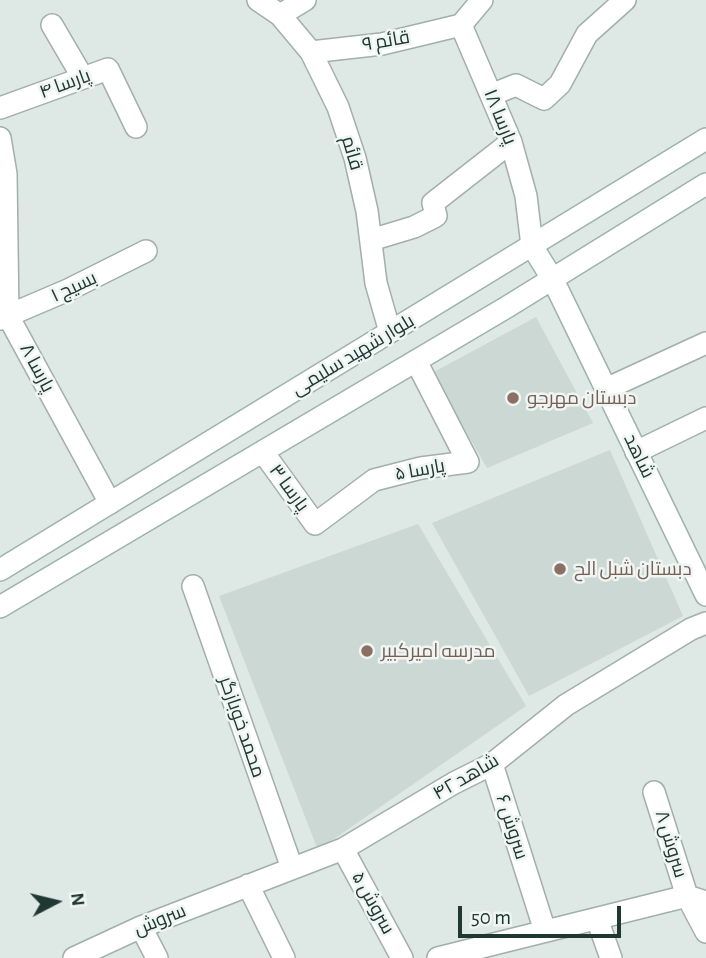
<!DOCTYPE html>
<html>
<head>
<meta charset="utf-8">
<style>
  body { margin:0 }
  #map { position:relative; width:706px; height:958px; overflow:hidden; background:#dee8e4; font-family:"Alegreya Sans",sans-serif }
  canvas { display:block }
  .north { position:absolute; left:21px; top:867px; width:70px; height:70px; -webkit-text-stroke:5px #eef5f2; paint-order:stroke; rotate:83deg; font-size:19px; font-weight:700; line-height:28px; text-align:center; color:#213732 }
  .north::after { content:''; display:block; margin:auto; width:24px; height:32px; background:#213732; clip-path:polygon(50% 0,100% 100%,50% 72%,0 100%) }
  .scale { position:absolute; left:458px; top:906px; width:163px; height:32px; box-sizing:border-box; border:4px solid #213732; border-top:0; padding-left:9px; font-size:21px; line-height:24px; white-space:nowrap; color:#213732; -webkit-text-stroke:5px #eef5f2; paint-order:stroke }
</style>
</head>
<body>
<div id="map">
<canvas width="706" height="958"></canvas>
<div class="north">N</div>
<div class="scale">50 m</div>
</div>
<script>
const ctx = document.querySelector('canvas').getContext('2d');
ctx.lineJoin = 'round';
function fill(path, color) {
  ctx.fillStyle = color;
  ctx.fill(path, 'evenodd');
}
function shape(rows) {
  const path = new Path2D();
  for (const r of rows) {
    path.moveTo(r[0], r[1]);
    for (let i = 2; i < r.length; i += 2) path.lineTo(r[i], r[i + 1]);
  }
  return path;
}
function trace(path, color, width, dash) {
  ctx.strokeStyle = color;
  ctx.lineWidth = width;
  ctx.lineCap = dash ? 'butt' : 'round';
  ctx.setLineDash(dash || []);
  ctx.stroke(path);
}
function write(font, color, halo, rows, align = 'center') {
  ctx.font = font + ' "Alegreya Sans",Cairo,sans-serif';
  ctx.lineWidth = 5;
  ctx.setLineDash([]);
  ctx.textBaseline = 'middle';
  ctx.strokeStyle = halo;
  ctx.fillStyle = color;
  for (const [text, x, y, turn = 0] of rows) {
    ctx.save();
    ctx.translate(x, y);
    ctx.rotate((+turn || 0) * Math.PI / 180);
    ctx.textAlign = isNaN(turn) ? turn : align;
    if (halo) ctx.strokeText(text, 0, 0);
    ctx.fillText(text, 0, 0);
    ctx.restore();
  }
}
fill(shape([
  [536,317,593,423,487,468,432,373],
  [610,450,683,616,529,696,432,523],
  [418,524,526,706,318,850,219,596]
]), '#ccd8d3');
const street = shape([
  [258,0,280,15,311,52,338,107,355,158,367,211,376,283,390,332],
  [482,0,461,25,511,142,526,196,532,246],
  [280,15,305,0],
  [52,25,83,78],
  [311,52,382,44,461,25],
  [491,95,516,85,544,99,560,84,587,34,625,0],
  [0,108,108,69,136,127],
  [0,138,6,174,8,316,110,503],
  [371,240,414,227,436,216,433,203,511,142],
  [0,319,68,290,146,251],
  [606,389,706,343],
  [263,452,315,524,374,480,421,468,468,462,416,361],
  [636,452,706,418],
  [193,586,292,868],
  [492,764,545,931],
  [654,792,687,896,706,932],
  [343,849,402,958],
  [248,885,284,958],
  [597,919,611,958],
  [141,927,157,958],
  [74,958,141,927,343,849,454,783,492,764,566,705,691,629,706,623],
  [438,958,687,896,706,902]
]);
const secondary = shape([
  [532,246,553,280,706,595],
  [0,570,706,139],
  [0,607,507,307,706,184]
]);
trace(street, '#a2afab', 24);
trace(secondary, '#9eb3ad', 24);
trace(street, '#fff', 21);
trace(secondary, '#fff', 21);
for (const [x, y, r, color] of [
  [513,398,7,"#8d6e63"],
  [560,569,7,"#8d6e63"],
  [367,651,7,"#8d6e63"]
]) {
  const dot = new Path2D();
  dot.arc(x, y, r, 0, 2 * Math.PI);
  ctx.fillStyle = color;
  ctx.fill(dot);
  trace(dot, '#eef5f2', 2.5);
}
write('19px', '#213732', '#eef5f2', [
  ["قائم ۹",386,41,-10],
  ["پارسا ۴",65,84,-20],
  ["پارسا ۱۸",500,117,68],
  ["قائم",352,153,74],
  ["بسیج ۱",74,287,-25],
  ["بلوار شهید سلیمی",353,355,-31],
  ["پارسا ۸",37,368,62],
  ["شاهد",639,456,64],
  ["پارسا ۵",420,470,-10],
  ["پارسا ۳",289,488,54],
  ["محمد خوبازگر",242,727,71],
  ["شاهد ۴۲",466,777,-30],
  ["سروش ۶",512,827,72],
  ["سروش ۸",671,844,73],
  ["سروش ۵",373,903,61],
  ["سروش",160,920,-22]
]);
write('19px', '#785e54', '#eef5f2', [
  ["دبستان مهرجو",527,398],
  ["دبستان شبل الح",574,569],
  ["مدرسه امیرکبیر",381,651]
], 'left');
</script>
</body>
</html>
